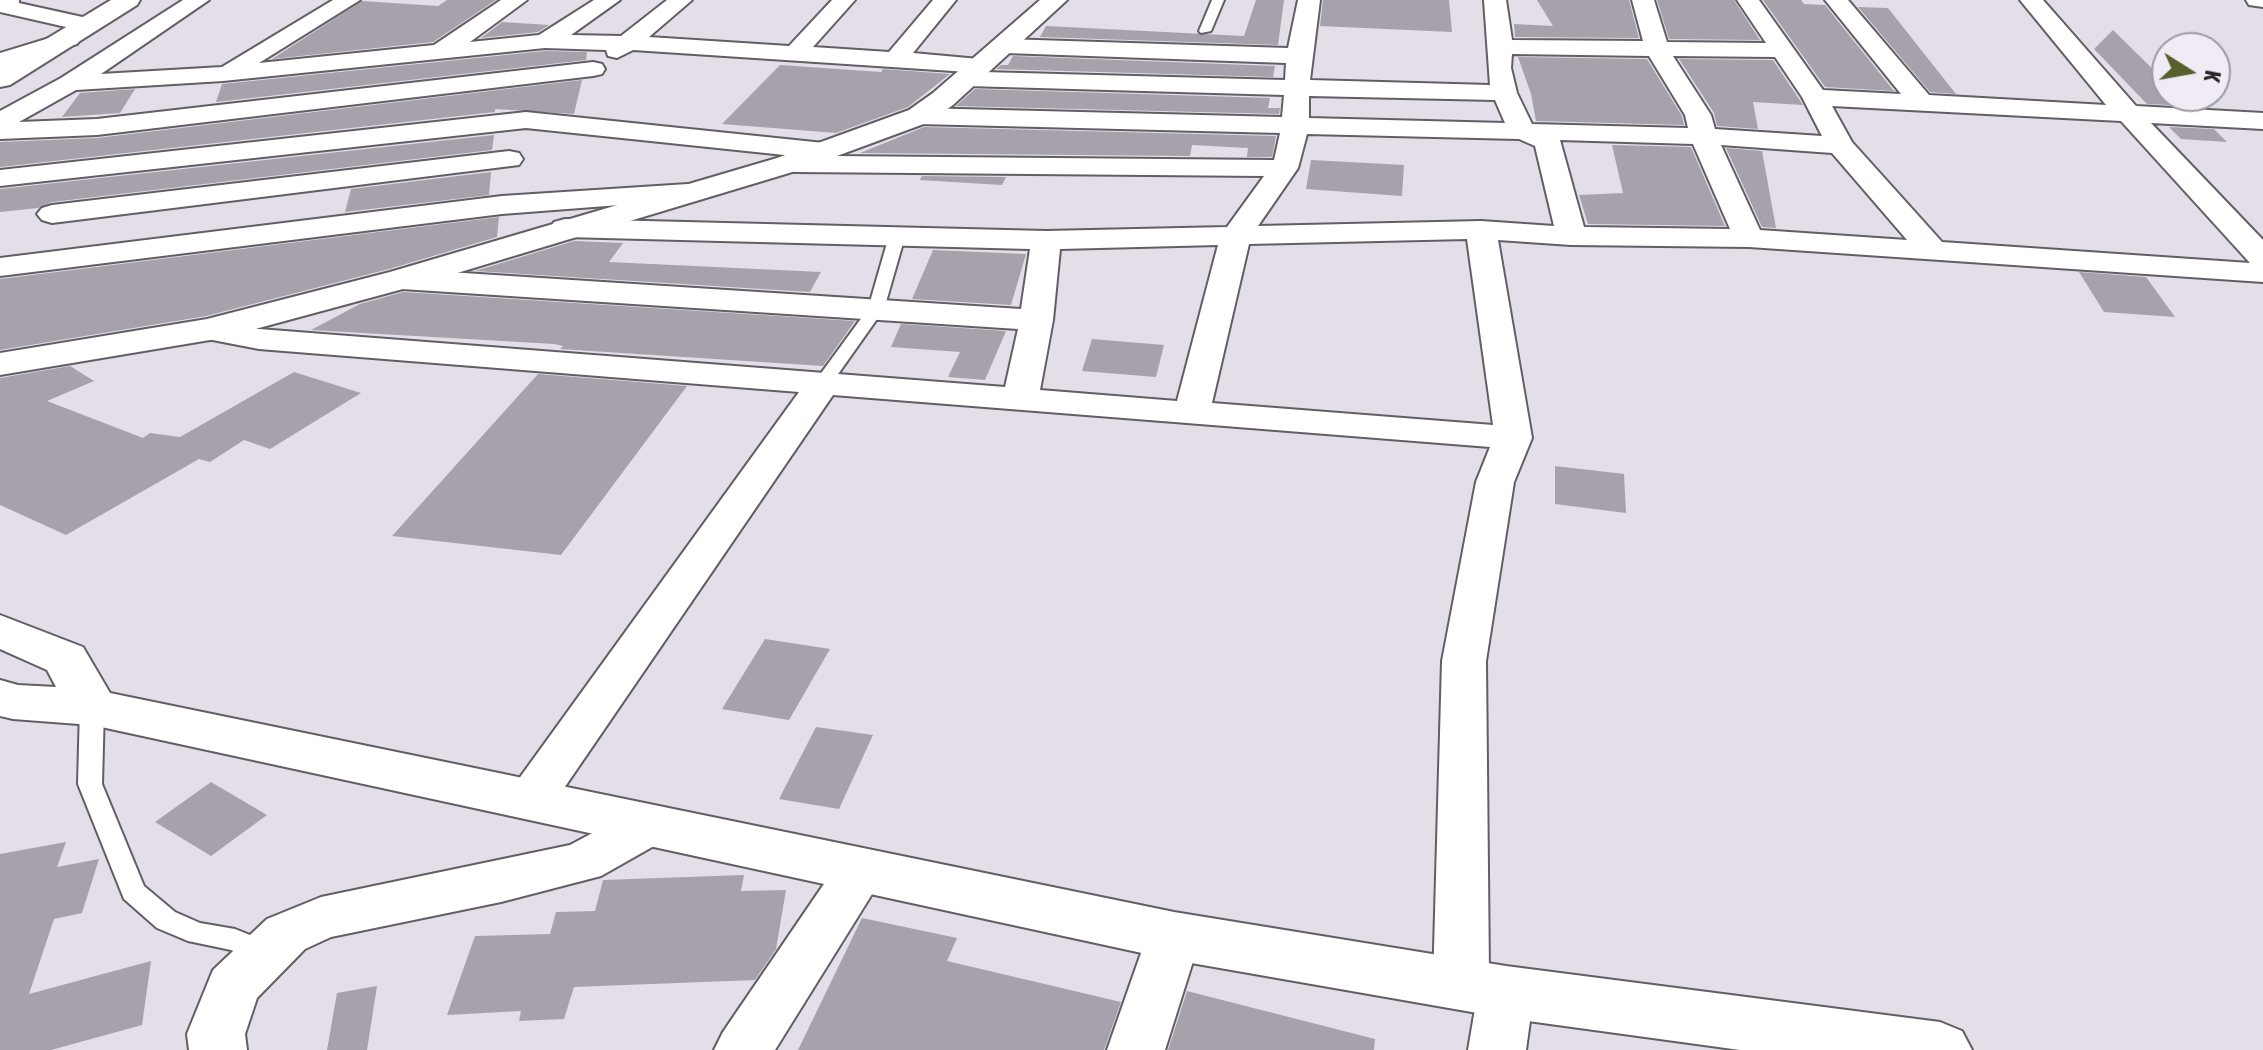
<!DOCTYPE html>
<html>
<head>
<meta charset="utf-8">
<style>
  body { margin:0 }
  #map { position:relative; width:2263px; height:1050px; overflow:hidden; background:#e3dee7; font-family:"Asap Condensed",sans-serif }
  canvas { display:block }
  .north { position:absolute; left:2151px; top:32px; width:80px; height:80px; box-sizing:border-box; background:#f0ebf4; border:2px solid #9f9ba2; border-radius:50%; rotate:101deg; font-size:22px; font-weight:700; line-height:32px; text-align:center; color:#262427 }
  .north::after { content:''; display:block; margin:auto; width:28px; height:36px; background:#595f2d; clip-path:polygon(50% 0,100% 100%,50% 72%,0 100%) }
</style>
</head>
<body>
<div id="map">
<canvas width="2263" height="1050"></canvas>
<div class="north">K</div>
</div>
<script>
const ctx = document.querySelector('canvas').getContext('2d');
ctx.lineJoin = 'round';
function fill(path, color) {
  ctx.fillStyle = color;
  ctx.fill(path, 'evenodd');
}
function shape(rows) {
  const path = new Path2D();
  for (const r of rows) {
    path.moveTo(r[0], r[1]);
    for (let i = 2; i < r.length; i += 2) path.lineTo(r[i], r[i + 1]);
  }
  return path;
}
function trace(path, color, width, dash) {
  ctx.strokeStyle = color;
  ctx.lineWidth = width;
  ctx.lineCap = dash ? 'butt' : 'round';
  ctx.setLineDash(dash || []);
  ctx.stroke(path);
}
fill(shape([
  [447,0,496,0,433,42,272,59,362,1,438,6],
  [1256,0,1284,0,1278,45,1040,37,1046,26,1244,36],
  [1323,0,1449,0,1452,32,1320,26],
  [1537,0,1629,0,1639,38,1515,37,1514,24,1553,26],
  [1657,0,1734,0,1760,40,1669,39],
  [1763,0,1801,0,1804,4,1825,5,1894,91,1825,87],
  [1858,7,1888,8,1956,94,1930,92],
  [502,22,549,25,538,32,481,38],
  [2113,30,2167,83,2167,96,2180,96,2190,106,2147,104,2094,49],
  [545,51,587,52,586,60,216,102,222,84],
  [1013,56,1275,66,1273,77,996,69,1001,65,1008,65],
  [1518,57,1647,59,1682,116,1684,125,1536,121,1531,94],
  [1679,59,1773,60,1803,105,1753,102,1758,129,1717,126,1714,113],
  [780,65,881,72,883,69,950,74,908,107,836,133,722,124],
  [582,80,574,114,495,109,495,112,0,167,0,142,97,138],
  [135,89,120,113,62,117,80,93],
  [975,89,1270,98,1268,108,1280,108,1279,114,956,106],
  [924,127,1276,136,1272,157,1247,157,1248,148,1192,145,1190,156,860,153],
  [2169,127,2214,129,2227,142,2181,139],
  [494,135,492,150,52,202,38,208,0,212,0,189],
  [1612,145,1691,147,1725,226,1588,224,1579,195,1623,193],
  [1726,148,1762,151,1776,228,1762,227],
  [1311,160,1404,165,1402,196,1306,189],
  [491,172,489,195,345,212,351,189],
  [922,176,1006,177,1002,185,920,180],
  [499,217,497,237,389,269,206,316,0,350,0,279],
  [574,241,623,243,609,262,821,272,810,292,475,271],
  [933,250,1026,254,1011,305,912,299],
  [2079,272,2146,277,2175,317,2104,312],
  [403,292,855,321,823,366,560,349,563,346,554,344,311,330,360,304],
  [901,324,1006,331,985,380,948,377,960,352,891,347],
  [1092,339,1164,345,1156,377,1082,371],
  [70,366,94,381,47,401,143,438,150,433,180,437,294,372,361,393,270,449,244,440,210,462,199,459,66,535,0,505,0,378],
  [538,374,687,386,561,555,392,536],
  [1555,466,1624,474,1626,513,1555,504],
  [765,639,830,649,789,720,722,709],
  [816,727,873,735,839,809,779,799],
  [211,782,267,815,211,856,155,822],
  [66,842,57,867,99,859,82,913,54,919,29,994,151,961,142,1025,51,1050,0,1050,0,854],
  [744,875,741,891,786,890,776,949,755,980,574,987,564,1019,519,1021,521,1011,447,1015,475,936,550,934,556,912,595,911,603,880],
  [862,918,957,938,947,961,1121,1002,1104,1050,798,1050],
  [377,986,367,1050,327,1050,337,993],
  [1187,991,1375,1039,1374,1050,1168,1050]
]), '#a7a1ab');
const lane = shape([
  [1212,0,1224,0,1211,31,1201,33,1199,31,1212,0],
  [897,231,905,236,884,309,829,387,817,387,814,383,868,309,889,236,897,231],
  [92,699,100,701,104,707,102,784,144,886,175,912,200,923,235,929,275,945,279,953,275,961,265,964,231,950,188,941,157,928,124,899,78,784,80,707,84,701,92,699]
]);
const street = shape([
  [0,0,19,0,19,3,96,20,100,25,96,30,88,32,0,12,0,0],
  [183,0,209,0,101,74,222,67,333,0,360,0,259,63,434,45,501,0,527,0,470,42,539,35,594,0,620,0,571,35,621,36,667,0,692,0,649,37,789,46,832,0,855,0,813,47,889,52,933,0,956,0,913,53,990,60,993,65,983,72,1285,80,1286,63,1005,53,997,51,993,46,997,41,1005,39,1288,48,1298,0,1320,0,1310,80,1490,85,1484,0,1506,0,1512,40,1643,41,1632,0,1654,0,1667,42,1766,43,1737,0,1759,0,1823,90,1901,94,1825,0,1848,0,1929,95,2106,105,2020,0,2043,0,2136,106,2263,113,2263,129,2151,123,2263,240,2263,282,1749,247,1571,245,1498,240,1532,438,1514,482,1486,661,1489,975,1506,969,1526,975,1534,992,1526,1050,1468,1050,1476,1003,1461,1008,1441,1001,1433,985,1442,661,1476,482,1490,447,833,395,547,813,530,818,513,813,505,800,513,787,799,392,259,349,197,337,192,330,197,323,209,320,259,329,1005,387,1018,329,402,289,391,286,386,279,391,272,402,269,1021,309,1030,249,565,237,554,234,550,228,554,222,565,219,1046,231,1227,227,1264,176,796,172,786,170,782,164,786,158,794,156,526,128,0,186,0,170,526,112,824,143,834,145,838,151,834,156,1274,160,1280,133,919,124,910,122,906,116,910,110,919,108,1282,117,1284,95,967,86,958,84,955,79,958,74,968,72,633,50,617,58,608,56,606,50,545,48,223,81,76,90,19,122,97,119,593,62,602,64,605,69,602,74,593,76,97,135,0,139,0,111,61,78,183,0],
  [1512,54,1649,56,1685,115,1688,128,1532,124,1517,93,1511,68,1512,54],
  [1673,56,1775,57,1802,97,1822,136,1715,129,1711,115,1673,56],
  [1309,96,1495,100,1505,123,1309,118,1309,96],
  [1832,106,2121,121,2250,263,1942,242,1852,142,1832,106],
  [1307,134,1519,139,1535,146,1554,226,1481,221,1258,226,1298,168,1307,134],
  [1560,140,1693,144,1730,229,1584,227,1560,140],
  [1721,145,1832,153,1907,240,1760,230,1721,145],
  [1467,239,1493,425,1212,403,1249,244,1467,239],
  [1218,245,1177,401,1040,390,1053,320,1060,249,1218,245],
  [2246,0,2263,0,2263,7,2249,5,2246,0],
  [69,32,77,34,81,39,77,44,0,68,0,53,69,32],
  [509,151,519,153,523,159,519,165,52,223,42,220,37,214,42,208,52,205,509,151],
  [688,184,698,187,702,193,698,199,502,214,0,276,0,258,502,196,688,184],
  [650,806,668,812,675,825,668,838,601,876,501,902,331,937,305,949,257,998,245,1034,247,1050,189,1050,187,1034,213,970,267,919,321,897,570,845,632,812,650,806],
  [861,850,879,856,887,870,775,1050,714,1050,723,1032,843,856,861,850],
  [1174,914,1193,921,1201,936,1165,1050,1107,1050,1147,936,1155,921,1174,914]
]);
const secondary = shape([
  [0,0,14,0,11,5,0,8,0,0],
  [111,0,140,0,137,5,10,85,0,87,0,67,111,0],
  [1040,0,1067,0,953,105,929,122,799,170,414,286,222,338,0,375,0,353,207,319,390,272,777,158,909,110,933,93,1040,0],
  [0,615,83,647,110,693,1174,912,1506,966,1940,1022,1962,1031,1972,1050,1740,1050,1506,1018,1174,960,92,725,13,719,0,716,0,680,18,685,56,687,47,670,0,649,0,615]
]);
trace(lane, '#625e66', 4);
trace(street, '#625e66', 4);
trace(secondary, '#625e66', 4);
fill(lane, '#fff');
fill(street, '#fff');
fill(secondary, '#fff');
</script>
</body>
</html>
